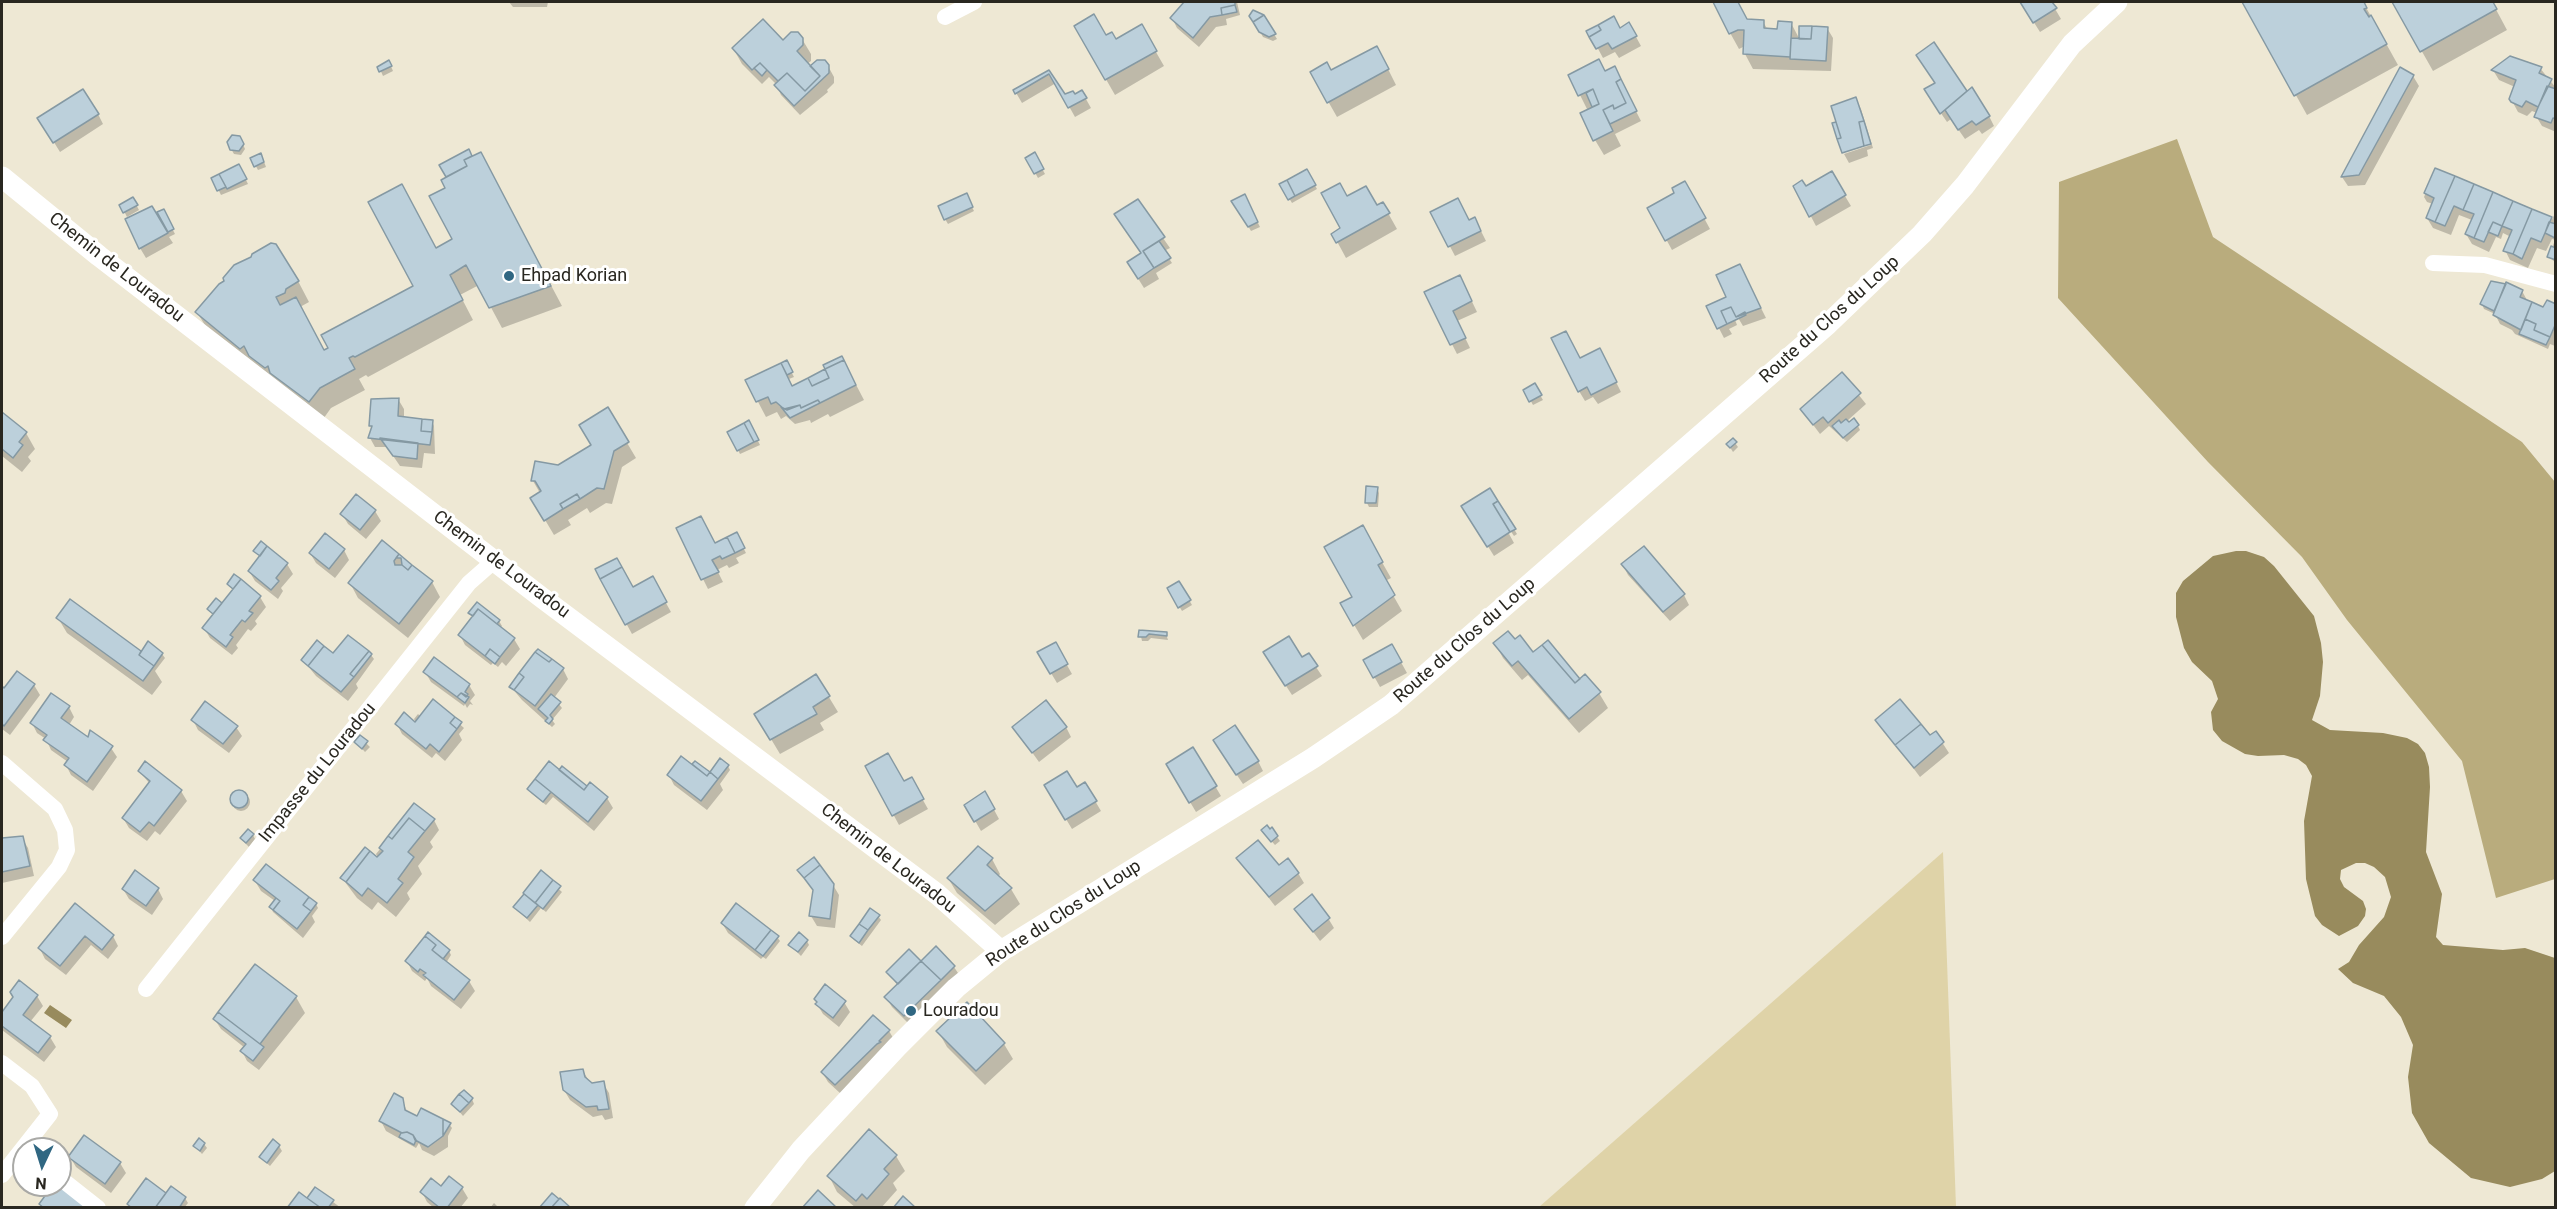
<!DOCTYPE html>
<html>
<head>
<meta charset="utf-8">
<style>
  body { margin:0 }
  #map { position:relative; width:2557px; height:1209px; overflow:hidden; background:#eee8d4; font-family:Roboto,sans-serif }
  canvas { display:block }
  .frame { position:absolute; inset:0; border:3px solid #292720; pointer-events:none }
  .north { position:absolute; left:12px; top:1137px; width:60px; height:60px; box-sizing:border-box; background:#fff; border:2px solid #a9a9a6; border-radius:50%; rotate:184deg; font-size:16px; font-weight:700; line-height:24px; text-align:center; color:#292720 }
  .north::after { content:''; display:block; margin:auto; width:21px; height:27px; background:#306782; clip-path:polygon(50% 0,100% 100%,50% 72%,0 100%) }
</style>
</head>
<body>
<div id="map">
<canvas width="2557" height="1209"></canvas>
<div class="frame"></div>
<div class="north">N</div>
</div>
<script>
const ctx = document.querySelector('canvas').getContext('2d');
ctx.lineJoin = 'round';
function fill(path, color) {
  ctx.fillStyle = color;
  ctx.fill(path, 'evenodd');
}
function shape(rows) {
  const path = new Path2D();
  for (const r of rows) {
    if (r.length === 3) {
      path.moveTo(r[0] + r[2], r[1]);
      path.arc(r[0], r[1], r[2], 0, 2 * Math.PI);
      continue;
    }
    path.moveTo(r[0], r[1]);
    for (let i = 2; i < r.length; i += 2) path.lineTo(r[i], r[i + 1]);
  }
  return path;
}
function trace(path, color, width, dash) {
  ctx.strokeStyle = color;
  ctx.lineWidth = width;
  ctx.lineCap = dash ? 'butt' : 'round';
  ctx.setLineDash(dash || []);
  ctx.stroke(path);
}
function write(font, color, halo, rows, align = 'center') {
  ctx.font = font + ' Roboto,sans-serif';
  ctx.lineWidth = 6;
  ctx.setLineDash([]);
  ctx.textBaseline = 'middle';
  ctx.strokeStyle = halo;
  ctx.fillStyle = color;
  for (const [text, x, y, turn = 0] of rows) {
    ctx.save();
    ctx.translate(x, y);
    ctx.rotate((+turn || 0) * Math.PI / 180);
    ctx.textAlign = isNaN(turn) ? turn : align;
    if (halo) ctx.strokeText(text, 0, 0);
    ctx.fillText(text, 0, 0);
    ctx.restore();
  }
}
fill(shape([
  [1943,852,1956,1207,1539,1207]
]), '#dfd3a8');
fill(shape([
  [2177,139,2213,237,2522,442,2555,482,2555,879,2496,898,2462,761,2347,620,2302,557,2208,462,2058,298,2059,182]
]), '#b9ac7d');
fill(shape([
  [2236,551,2246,551,2264,557,2274,566,2314,616,2321,643,2323,662,2320,696,2312,720,2330,730,2383,733,2407,738,2418,744,2425,753,2429,767,2430,787,2426,852,2442,894,2436,937,2443,945,2503,950,2525,948,2555,958,2555,1171,2542,1179,2510,1187,2471,1178,2429,1143,2412,1113,2408,1077,2413,1045,2401,1017,2384,996,2353,983,2338,969,2349,962,2359,945,2384,917,2391,897,2385,877,2374,867,2365,863,2356,863,2341,870,2340,879,2344,887,2363,901,2366,909,2365,916,2358,926,2339,936,2322,925,2315,916,2306,879,2304,821,2312,776,2306,765,2298,759,2284,755,2258,756,2245,754,2222,741,2213,730,2211,712,2218,699,2212,681,2192,662,2184,648,2176,617,2176,593,2183,581,2213,556],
  [50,1005,72,1020,66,1028,44,1013]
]), '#988b5d');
fill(shape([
  [509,2,548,2,547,7,513,7],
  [1186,2,1237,2,1240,15,1226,19,1227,25,1216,27,1199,47,1177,28,1172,18],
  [1713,2,1737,2,1748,21,1763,22,1768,30,1779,30,1791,23,1800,40,1827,28,1833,38,1831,71,1753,69,1745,54,1745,46,1739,49],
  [2021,2,2051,2,2061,19,2040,32],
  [2244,2,2363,2,2398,65,2307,115],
  [2394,2,2492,2,2507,30,2433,71],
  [1251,16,1263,16,1277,39,1273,41,1263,37],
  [1629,24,1641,46,1619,58,1615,52,1603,58,1589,32,1619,29],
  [1141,26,1164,66,1115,95,1076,27,1115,41],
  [802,39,811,54,811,61,807,64,814,72,828,66,834,77,834,83,827,90,828,92,800,115,781,95,776,84,769,77,762,84,742,64,733,48],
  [1933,44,1966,94,1989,116,1994,126,1982,134,1979,130,1965,139,1951,119,1947,122,1932,100,1936,84],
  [2526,61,2540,68,2556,88,2556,132,2542,126,2536,116,2537,113,2532,111,2527,116,2518,112,2511,99,2515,87,2499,80,2493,70,2525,64],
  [389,62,393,71,383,76,379,67],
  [1385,63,1396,85,1337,117,1312,73],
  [1614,68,1641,121,1615,134,1621,146,1604,155,1595,140,1588,111,1570,75,1605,72],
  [2400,69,2413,76,2419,86,2365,185,2348,186,2342,177],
  [1050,72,1064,96,1075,96,1082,92,1091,108,1075,117,1056,83,1022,103,1015,91],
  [1856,99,1861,109,1873,148,1867,150,1868,156,1849,163,1844,154,1871,145],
  [98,114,103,124,60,152,39,118],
  [242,142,245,149,241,155,234,154,231,149],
  [468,151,472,158,492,174,562,306,502,328,479,285,460,295,473,320,368,377,366,375,359,379,365,390,331,408,321,422,209,332,197,312,298,281,309,302,300,307,324,351,415,287,436,250,454,240,447,188,448,177,441,165],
  [1034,154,1045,174,1038,178,1027,158],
  [252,159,263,159,266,167,258,170],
  [239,166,248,184,221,195,213,179],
  [2436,170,2552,219,2556,212,2556,263,2549,257,2555,240,2552,239,2546,251,2537,248,2528,268,2510,260,2505,250,2511,237,2503,233,2501,239,2496,237,2489,252,2472,244,2466,234,2472,220,2459,215,2451,235,2433,228,2427,218,2433,204,2427,202,2424,197],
  [1307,171,1317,189,1292,203,1281,185],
  [1831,173,1851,206,1816,226,1795,186,1805,188],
  [1685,183,1710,229,1672,250,1649,208,1676,193],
  [1347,198,1376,207,1383,204,1397,229,1346,258,1333,234,1342,229],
  [133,199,139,210,127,217,121,205],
  [968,199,974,211,948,224,945,219],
  [1137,201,1170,248,1164,251,1172,263,1156,273,1159,279,1144,288,1134,272,1142,254],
  [1247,201,1260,227,1251,231,1234,202],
  [163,211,175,234,169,237,173,243,146,258,140,248,157,214],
  [1432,212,1469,221,1480,229,1486,241,1455,256],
  [1745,276,1766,318,1743,326,1737,316,1734,317,1737,325,1729,329,1732,334,1724,338,1708,307,1728,297],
  [1465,287,1477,312,1457,321,1470,348,1457,354,1426,293],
  [2522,291,2528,302,2544,309,2556,305,2555,346,2550,344,2548,349,2515,334,2512,330,2500,324,2495,314,2484,309,2482,304],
  [1580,360,1605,360,1621,392,1598,404,1593,397,1585,401,1579,391],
  [786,362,794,377,789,379,793,387,852,377,864,400,830,417,828,414,811,423,810,420,795,424,786,416,781,419,777,412,766,417,747,381,784,370],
  [1842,374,1866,404,1847,421,1858,426,1860,430,1847,442,1829,426,1820,434,1802,410],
  [1534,385,1543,400,1533,405,1525,390],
  [398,399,404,409,404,418,432,421,434,426,435,454,424,453,422,468,400,466,387,447,375,447,370,438,373,429,371,426],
  [607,409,636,458,622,467,612,504,606,503,590,513,587,508,568,520,571,525,554,535,532,498,540,493,533,481,592,446],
  [2,414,26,433,35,449,28,457,31,461,22,472,2,456],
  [751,427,760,445,740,454,729,432],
  [1735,443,1738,447,1733,452,1728,444],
  [1377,488,1379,493,1378,507,1369,507,1367,503],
  [1490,490,1517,534,1514,536,1510,530,1508,532,1514,543,1494,556,1469,516],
  [375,511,381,521,366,539,348,524,342,514],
  [1362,527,1391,578,1385,581,1402,611,1363,640,1342,604,1354,597],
  [678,529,715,545,736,534,746,553,736,558,739,563,729,568,727,565,717,570,723,582,708,589],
  [382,542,432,582,440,597,408,638,358,598,350,583],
  [344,550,349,560,335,578,316,563,310,553],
  [255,551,287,564,293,574,281,588,283,591,278,599,255,581,249,571,260,557],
  [1623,565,1684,595,1689,605,1670,621,1628,575],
  [597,570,632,589,652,578,671,612,632,634],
  [235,576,260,597,266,607,255,621,257,624,251,631,248,629,236,645,238,648,232,655,210,638,204,628,214,615,209,609,222,606,234,591,228,584],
  [1179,583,1192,605,1182,611,1169,589],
  [470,613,499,621,502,626,500,628,514,639,520,649,506,666,502,662,498,667,493,663,491,665,465,645,460,635,473,618],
  [58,618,141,654,162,654,165,658,155,671,162,682,152,695,67,633],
  [1140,632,1166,634,1168,640,1151,638,1148,641,1142,641],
  [1495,643,1533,654,1599,693,1608,708,1579,733,1528,675,1522,680,1503,658],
  [1055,644,1072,674,1057,683,1039,653],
  [1392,646,1407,673,1380,687,1365,660],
  [334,655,371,655,374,659,356,684,358,688,348,701,316,676,303,660],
  [1302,659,1316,667,1322,676,1292,695,1271,663],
  [563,669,568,679,554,698,562,708,552,720,555,724,552,727,522,700,511,687],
  [425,672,469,685,475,695,470,701,473,705,470,704,467,708,465,704,464,706,431,682],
  [816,676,838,712,820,723,824,730,780,754,765,729],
  [34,685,40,695,10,735,2,729,2,688,5,690],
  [434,701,464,728,459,734,462,740,445,761,436,753,432,758,402,734,397,724,417,725,414,719,418,714,421,717],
  [69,707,74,717,69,725,89,739,111,748,117,757,93,791,71,775,66,765,68,762,51,750,46,739,37,733,32,723],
  [193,720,236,727,242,736,229,753,198,730],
  [1877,720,1930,737,1936,733,1949,753,1920,777],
  [1014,727,1066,727,1071,737,1039,762],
  [360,737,370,747,365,752,356,742],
  [1193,749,1221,796,1196,812,1168,765],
  [1220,750,1258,761,1263,771,1243,784],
  [695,763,710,774,728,766,730,770,720,784,723,790,707,810,674,785,669,775,692,766],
  [549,764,607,798,613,808,594,831,553,797,546,805,531,793,529,789],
  [867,766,904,783,911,779,928,809,899,825],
  [139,771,181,791,187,801,160,835,155,831,147,841,129,828,123,818,150,784],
  [1085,784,1101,811,1072,829,1046,786,1076,789],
  [241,802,9],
  [985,793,999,819,981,831,966,805],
  [434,820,439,830,430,842,433,847,418,866,422,874,407,893,410,899,396,917,378,902,372,910,357,898,342,878,379,860,376,854,389,838],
  [1272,830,1280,841,1275,845,1266,835],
  [253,835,255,839,249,847,241,839],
  [22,838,28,848,34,876,2,883,2,839],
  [1238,858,1298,873,1304,883,1275,906],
  [992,859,1000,874,998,877,1011,889,1020,904,995,925,957,893,948,878],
  [541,873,562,892,546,912,541,908,530,922,515,908],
  [255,881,316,904,318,908,312,916,315,922,303,938,273,912,271,907,275,901,261,891],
  [807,881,833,885,839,895,835,928,817,926,811,916,814,892],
  [123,889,158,889,163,899,152,915,129,899],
  [75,905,113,936,118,946,108,959,91,945,66,975,45,959,40,949],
  [1296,909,1328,918,1334,928,1320,941],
  [878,916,881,920,862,946,854,940,851,936],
  [722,923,777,937,780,941,766,959,763,957,761,959,728,933],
  [807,941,809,945,801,956,790,945],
  [449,951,451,955,446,963,469,981,475,991,461,1009,431,986,427,978,425,981,412,971,407,961],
  [921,963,954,967,960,976,910,1025,892,1007,886,997,898,986,888,972],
  [37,996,43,1006,30,1022,50,1037,56,1047,44,1062,2,1030,2,1014,15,997],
  [296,997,305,1013,259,1070,247,1061,242,1051,245,1048,221,1029,215,1020],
  [844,1002,850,1012,839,1027,823,1014,817,1004],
  [873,1017,889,1031,895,1041,841,1094,828,1082,822,1072],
  [938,1031,1004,1044,1013,1059,985,1085,947,1047],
  [582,1070,592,1085,603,1083,609,1093,613,1118,605,1120,602,1115,593,1117,570,1100,564,1090],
  [402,1099,408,1114,417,1118,449,1124,452,1128,448,1136,448,1147,434,1156,422,1150,419,1143,416,1148,386,1131,381,1121],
  [472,1099,474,1104,463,1116,453,1104],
  [204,1144,207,1148,202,1154,195,1146],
  [279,1146,282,1151,270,1166,261,1158],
  [896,1156,905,1171,893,1183,897,1190,881,1208,856,1208,837,1192,829,1176],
  [70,1157,120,1163,126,1173,111,1193,76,1167],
  [442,1188,462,1188,468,1198,460,1208,434,1208,427,1202,422,1192],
  [316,1189,341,1208,289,1208,312,1203],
  [165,1194,185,1198,188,1203,184,1208,131,1208,129,1204],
  [494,1203,499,1208,490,1208]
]), '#0003');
const building = shape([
  [1184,2,1235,2,1235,5,1221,8,1222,15,1210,17,1193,38,1170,18,1184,2],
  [1713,2,1738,2,1747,19,1764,20,1764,28,1777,29,1778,21,1792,22,1790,57,1743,54,1744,30,1738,30,1729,34,1713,2],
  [2020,2,2052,2,2057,8,2033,23,2020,2],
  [2242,2,2364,2,2367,8,2364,9,2369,17,2371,15,2387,44,2294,96,2242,2],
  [2392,2,2493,2,2497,9,2420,52,2392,2],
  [1235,5,1237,12,1222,15,1221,8,1235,5],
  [1253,10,1264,15,1253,22,1249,16,1253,10],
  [1094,14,1106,35,1112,32,1116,39,1142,24,1157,51,1105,80,1074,26,1094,14],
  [1264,15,1276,34,1269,37,1259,32,1253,22,1264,15],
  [1614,16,1620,28,1629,22,1637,36,1612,49,1608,43,1596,49,1589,37,1601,30,1598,25,1614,16],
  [763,19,783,40,791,32,798,32,803,38,803,45,797,51,820,76,805,91,787,73,778,81,760,63,752,70,732,48,763,19],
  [1598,25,1601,30,1589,37,1586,31,1598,25],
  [1799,26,1812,26,1811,39,1799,39,1799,26],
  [1812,26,1828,27,1826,61,1790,59,1791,38,1811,39,1812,26],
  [1934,42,1967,91,1940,114,1924,89,1935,83,1916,55,1934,42],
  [1377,46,1389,69,1327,103,1310,72,1327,62,1331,70,1377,46],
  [2510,56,2542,67,2539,73,2552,79,2538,107,2526,101,2522,107,2511,102,2509,99,2516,80,2491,70,2510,56],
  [1599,59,1605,71,1615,66,1621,79,1616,82,1626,103,1614,109,1613,105,1603,110,1613,131,1593,141,1580,113,1599,104,1593,89,1578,96,1568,75,1599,59],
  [389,60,392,66,379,72,377,67,389,60],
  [817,60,825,60,829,65,829,73,794,106,774,85,787,73,805,91,820,76,810,66,817,60],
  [760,63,767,70,762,76,754,68,760,63],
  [2400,67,2414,75,2359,175,2341,177,2400,67],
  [1049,70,1065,94,1073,91,1075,94,1082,90,1087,98,1068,108,1049,74,1015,94,1013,90,1049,70],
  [1621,79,1637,111,1610,124,1603,110,1613,105,1614,109,1626,103,1616,82,1621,79],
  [2547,86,2556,89,2556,119,2553,118,2551,123,2534,117,2547,86],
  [1972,87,1990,116,1976,125,1972,121,1958,130,1945,110,1972,87],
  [83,89,99,114,53,143,37,118,83,89],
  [1593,89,1599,104,1592,107,1586,93,1593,89],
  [1856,97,1864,121,1859,122,1864,146,1842,153,1837,139,1841,138,1831,106,1856,97],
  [1864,121,1871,144,1864,146,1859,122,1864,121],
  [1836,122,1841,138,1837,139,1832,123,1836,122],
  [232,135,240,136,244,144,239,151,230,150,227,142,232,135],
  [469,149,472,156,464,160,467,166,446,177,439,165,469,149],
  [481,152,551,286,489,308,466,265,450,275,463,300,355,357,353,356,349,358,355,369,320,388,309,402,270,373,268,366,265,368,249,356,244,346,240,349,195,312,219,284,224,281,223,278,234,265,251,257,252,254,271,243,276,244,299,281,286,289,285,293,276,297,280,305,296,297,324,350,328,348,321,335,413,286,368,202,402,184,436,248,452,239,429,196,445,188,441,180,467,166,464,160,481,152],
  [1035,152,1044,169,1034,174,1025,158,1035,152],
  [261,153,264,162,254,167,250,158,261,153],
  [239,164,247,179,227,189,219,174,239,164],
  [2435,168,2455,176,2435,222,2426,218,2434,198,2424,193,2435,168],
  [1307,169,1316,185,1295,196,1287,180,1307,169],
  [1832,171,1846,195,1809,217,1793,186,1802,180,1806,186,1832,171],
  [219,174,226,187,217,191,211,178,219,174],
  [2455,176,2474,184,2463,210,2454,206,2445,226,2435,222,2455,176],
  [1287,180,1295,196,1288,200,1279,184,1287,180],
  [1685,181,1706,218,1665,241,1647,208,1674,193,1672,188,1685,181],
  [1340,183,1347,196,1366,186,1377,205,1383,202,1390,213,1336,243,1331,234,1340,228,1321,193,1340,183],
  [2474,184,2493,192,2474,238,2465,234,2474,214,2463,210,2474,184],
  [2493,192,2513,201,2502,226,2493,222,2484,242,2474,238,2493,192],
  [967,193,973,207,944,220,938,206,967,193],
  [1245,194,1258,222,1248,227,1231,201,1245,194],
  [133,197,138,205,123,213,119,205,133,197],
  [1458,198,1469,220,1475,217,1481,231,1448,247,1430,212,1458,198],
  [1138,199,1165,237,1143,251,1154,268,1138,279,1127,262,1141,253,1114,214,1138,199],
  [2513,201,2532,209,2513,254,2503,251,2512,230,2502,226,2513,201],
  [152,206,168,233,139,249,125,219,152,206],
  [164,209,174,229,168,232,157,212,164,209],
  [2532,209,2552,217,2541,242,2531,238,2522,259,2513,254,2532,209],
  [2493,222,2502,226,2498,236,2488,232,2493,222],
  [2549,222,2556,224,2555,238,2545,233,2549,222],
  [1159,241,1171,258,1154,268,1143,251,1159,241],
  [2551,246,2556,248,2556,260,2547,257,2551,246],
  [1740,264,1761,308,1736,317,1731,307,1721,311,1727,324,1717,329,1706,306,1726,297,1716,275,1740,264],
  [1460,275,1472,301,1453,311,1466,338,1450,345,1424,292,1460,275],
  [2491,281,2506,284,2494,311,2480,304,2491,281],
  [2506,282,2523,290,2520,297,2532,302,2521,330,2493,315,2506,282],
  [2547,300,2556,304,2556,323,2550,337,2534,330,2536,324,2525,319,2532,302,2543,307,2547,300],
  [1731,307,1736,317,1745,312,1746,315,1727,324,1721,311,1731,307],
  [2525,319,2536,324,2534,330,2550,337,2546,345,2519,334,2525,319],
  [1566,331,1580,358,1600,348,1617,382,1591,395,1587,387,1578,392,1551,338,1566,331],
  [842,356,844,360,825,369,823,365,842,356],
  [787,360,793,372,787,375,781,363,787,360],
  [844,360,856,385,820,403,818,400,801,408,800,405,784,409,776,402,771,404,768,397,756,402,745,380,781,363,792,386,808,378,812,386,829,378,825,369,844,360],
  [825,369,829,378,812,386,808,378,825,369],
  [1842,372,1861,393,1828,423,1823,417,1813,425,1800,409,1842,372],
  [1535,383,1542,395,1529,402,1523,390,1535,383],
  [399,398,398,416,422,419,421,431,432,432,430,445,368,438,372,426,369,426,371,399,399,398],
  [818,400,820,403,790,418,781,407,787,410,800,405,801,408,818,400],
  [608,407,629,442,614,451,604,489,597,488,580,499,577,494,560,504,563,509,544,521,530,498,541,491,535,481,531,481,535,461,558,465,591,445,579,425,608,407],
  [2,412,27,432,19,442,23,445,13,458,2,449,2,412],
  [1854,418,1859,425,1843,438,1832,426,1839,420,1841,423,1846,419,1849,422,1854,418],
  [422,419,433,420,432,432,421,431,422,419],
  [749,420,759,440,754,442,744,423,749,420],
  [744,423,754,442,737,451,727,432,744,423],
  [380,438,418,443,417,459,393,456,380,438],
  [1733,438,1737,442,1730,448,1726,444,1733,438],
  [1366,486,1378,487,1376,503,1365,503,1366,486],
  [1490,488,1498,501,1493,504,1510,532,1487,547,1461,506,1490,488],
  [356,494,376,510,360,530,340,514,356,494],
  [577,494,580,499,563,509,560,504,577,494],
  [1498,501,1516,529,1510,532,1493,504,1498,501],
  [701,516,715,543,727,537,735,553,722,559,720,556,712,560,719,572,701,580,676,528,701,516],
  [1363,525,1383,562,1378,565,1395,595,1353,626,1340,603,1352,597,1324,547,1363,525],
  [737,532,745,548,735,553,727,537,737,532],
  [325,533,345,549,329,569,309,553,325,533],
  [382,540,399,554,394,561,395,565,402,565,408,570,412,565,433,581,399,624,348,583,382,540],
  [261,541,267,546,260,556,253,551,261,541],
  [267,546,288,563,276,578,279,581,271,590,248,571,267,546],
  [1644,546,1685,594,1663,612,1621,564,1644,546],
  [399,554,412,565,408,570,402,565,401,558,396,558,399,554],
  [617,558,622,567,600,579,595,569,617,558],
  [622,567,633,587,653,576,667,602,625,625,600,579,622,567],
  [234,574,241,579,233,589,227,584,234,574],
  [241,579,261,596,249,611,253,613,245,622,242,620,230,635,233,637,226,647,202,628,241,579],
  [1179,581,1191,600,1178,608,1167,588,1179,581],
  [216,598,222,603,213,614,207,609,216,598],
  [70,599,141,651,139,655,154,666,143,681,56,618,70,599],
  [477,602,500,620,497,624,478,609,473,616,468,613,477,602],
  [478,609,515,638,500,657,490,649,485,656,458,635,478,609],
  [1139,630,1167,632,1167,636,1149,634,1146,637,1138,637,1139,630],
  [1508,631,1515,639,1520,635,1533,652,1542,645,1575,683,1585,674,1601,692,1569,719,1518,661,1512,666,1493,643,1508,631],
  [348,635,369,651,350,674,354,677,341,692,308,666,324,646,333,653,348,635],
  [1289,636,1302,657,1309,653,1318,666,1285,686,1263,652,1289,636],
  [317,640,324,646,308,666,301,660,317,640],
  [1548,640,1580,679,1575,683,1542,645,1548,640],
  [148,641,163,653,154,666,139,655,148,641],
  [1056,642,1068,664,1050,674,1037,652,1056,642],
  [1392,644,1402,662,1373,678,1363,660,1392,644],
  [490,649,500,657,495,664,485,656,490,649],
  [538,649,552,659,549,662,535,652,538,649],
  [369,651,372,654,354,677,350,674,369,651],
  [535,652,549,662,552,659,564,668,535,706,514,690,524,677,519,673,535,652],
  [434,657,470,684,465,692,468,694,466,697,461,693,457,697,423,672,434,657],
  [17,671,35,684,4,726,2,724,2,686,4,688,17,671],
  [519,673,524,677,514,690,509,687,519,673],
  [816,674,830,696,813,707,817,714,770,740,754,714,816,674],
  [51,693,70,706,61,718,88,737,90,730,113,746,87,782,64,765,69,758,43,740,47,735,30,723,51,693],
  [461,693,469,697,465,703,457,697,461,693],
  [551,694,561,702,550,715,553,719,549,724,545,721,548,718,538,709,551,694],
  [433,699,455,717,450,723,457,729,439,752,430,744,426,749,395,724,404,712,415,722,433,699],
  [1900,699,1921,724,1895,745,1875,720,1900,699],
  [1046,700,1067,727,1032,753,1012,727,1046,700],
  [205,701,238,726,223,744,191,720,205,701],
  [455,717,462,722,457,729,450,723,455,717],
  [1921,724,1930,735,1936,731,1944,742,1914,768,1895,745,1921,724],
  [1235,725,1259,761,1236,775,1213,740,1235,725],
  [360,735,368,741,362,749,354,742,360,735],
  [1193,747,1217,786,1189,803,1166,764,1193,747],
  [888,753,904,781,912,777,924,799,892,816,865,766,888,753],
  [681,756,707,776,710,772,718,779,701,801,667,775,681,756],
  [720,758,729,765,718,779,710,772,720,758],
  [145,761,182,790,154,826,149,822,140,832,122,818,150,781,138,771,145,761],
  [549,761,584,790,590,782,608,797,588,822,535,779,549,761],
  [695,761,710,772,707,776,692,764,695,761],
  [562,766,587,786,584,790,559,770,562,766],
  [1067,771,1077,787,1085,782,1097,801,1065,820,1044,785,1067,771],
  [535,779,551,792,543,802,527,789,535,779],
  [239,799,9],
  [985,791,995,809,974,822,964,805,985,791],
  [414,803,435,819,425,831,409,818,392,839,388,836,414,803],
  [409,818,425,831,408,852,414,857,398,879,403,883,387,903,368,888,362,896,346,882,370,851,377,857,383,851,379,848,388,836,392,839,409,818],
  [1267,825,1270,829,1272,827,1278,836,1271,842,1261,830,1267,825],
  [248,829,254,834,246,843,240,838,248,829],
  [23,836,30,866,2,872,2,838,23,836],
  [1258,840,1279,865,1288,858,1299,873,1269,897,1236,858,1258,840],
  [978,846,993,858,987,865,1012,888,985,911,947,878,978,846],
  [365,847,370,851,346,882,340,878,365,847],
  [814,857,820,865,804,878,797,870,814,857],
  [266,864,309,897,303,905,311,911,297,929,273,910,280,901,253,880,266,864],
  [820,865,834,884,830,919,809,916,813,890,804,878,820,865],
  [135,870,159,888,146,906,122,889,135,870],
  [541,870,553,880,535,903,523,893,541,870],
  [553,880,561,886,543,909,535,903,553,880],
  [524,894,538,905,527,918,513,907,524,894],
  [1312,894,1330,918,1313,932,1294,909,1312,894],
  [309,897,317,903,311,911,303,905,309,897],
  [276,898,280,901,273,910,269,907,276,898],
  [75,903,114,935,102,950,85,936,60,966,38,948,75,903],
  [736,903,771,930,755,950,721,923,736,903],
  [870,908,880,915,868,930,859,924,870,908],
  [859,924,868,930,859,943,850,936,859,924],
  [771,930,779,936,763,956,755,950,771,930],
  [428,932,450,950,443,959,432,950,436,945,425,936,428,932],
  [799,932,808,940,798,952,788,945,799,932],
  [425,936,436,945,432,950,470,980,454,1000,423,975,426,973,420,969,418,972,405,961,425,936],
  [936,946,955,966,941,980,921,961,936,946],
  [909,949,921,961,898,984,886,972,909,949],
  [921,961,941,980,904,1016,884,997,921,961],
  [255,964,297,996,260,1044,218,1012,255,964],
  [19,980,38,995,23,1015,51,1036,38,1053,2,1026,2,1012,13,997,10,992,19,980],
  [825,984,846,1001,833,1018,815,1004,817,1002,814,999,825,984],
  [967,1002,1005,1043,976,1071,936,1031,967,1002],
  [218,1012,264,1047,253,1061,240,1051,246,1044,213,1019,218,1012],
  [873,1015,890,1030,879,1041,881,1042,877,1044,835,1085,821,1072,873,1015],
  [583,1069,585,1077,592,1083,604,1081,609,1109,598,1110,597,1106,586,1107,563,1090,560,1072,583,1069],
  [464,1090,473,1098,469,1103,459,1094,464,1090],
  [394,1093,403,1098,405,1110,417,1116,421,1108,443,1119,443,1136,428,1147,415,1140,413,1135,407,1132,402,1133,379,1121,394,1093],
  [459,1094,469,1103,460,1112,451,1104,459,1094],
  [443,1119,451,1123,443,1136,443,1119],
  [869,1129,897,1155,884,1169,889,1174,867,1199,862,1194,856,1201,827,1176,869,1129],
  [407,1132,413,1135,416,1140,414,1145,399,1137,401,1133,407,1132],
  [84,1135,121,1162,105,1184,68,1157,84,1135],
  [199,1138,205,1143,200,1151,193,1146,199,1138],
  [273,1139,280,1145,267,1163,259,1157,273,1139],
  [449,1176,463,1187,447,1208,440,1208,420,1192,431,1178,441,1186,449,1176],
  [146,1178,166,1193,155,1208,132,1208,127,1204,146,1178],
  [53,1185,60,1185,91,1208,44,1208,39,1204,53,1185],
  [171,1186,186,1197,181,1205,179,1208,155,1208,171,1186],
  [315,1187,334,1200,328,1208,321,1208,307,1198,315,1187],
  [818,1190,837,1208,802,1208,818,1190],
  [299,1192,307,1198,321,1208,287,1208,299,1192],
  [552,1193,559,1199,551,1208,539,1208,552,1193],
  [903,1196,916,1208,893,1208,903,1196],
  [560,1198,571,1208,551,1208,560,1198]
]);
fill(building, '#bcd0db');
trace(building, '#8599a3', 1.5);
trace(shape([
  [945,17,974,2],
  [2433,263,2485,265,2556,284],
  [2,763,55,809,65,830,67,850,59,867,2,937],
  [146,989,469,583,494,561],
  [2,1063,32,1086,50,1114,2,1175],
  [60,1178,98,1208]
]), '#fff', 16);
trace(shape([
  [2,177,99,256,541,597,937,894,1001,951],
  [755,1208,801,1150,897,1047,956,988,1001,951,1313,758,1391,705,1828,324,1922,234,1965,185,2072,44,2117,2]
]), '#fff', 21);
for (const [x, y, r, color] of [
  [509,276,6,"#306782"],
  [911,1011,6,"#306782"]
]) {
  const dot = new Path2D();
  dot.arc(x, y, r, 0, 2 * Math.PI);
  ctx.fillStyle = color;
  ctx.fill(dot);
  trace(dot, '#fff', 2);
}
write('18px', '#292720', '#fff', [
  ["Chemin de Louradou",116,268,38],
  ["Route du Clos du Loup",1830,320,-42],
  ["Chemin de Louradou",501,565,37],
  ["Route du Clos du Loup",1465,641,-41],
  ["Impasse du Louradou",318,773,-51],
  ["Chemin de Louradou",888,859,38],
  ["Route du Clos du Loup",1064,914,-33]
]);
write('18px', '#292720', '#fff', [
  ["Ehpad Korian",521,276],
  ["Louradou",923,1011]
], 'left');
</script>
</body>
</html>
